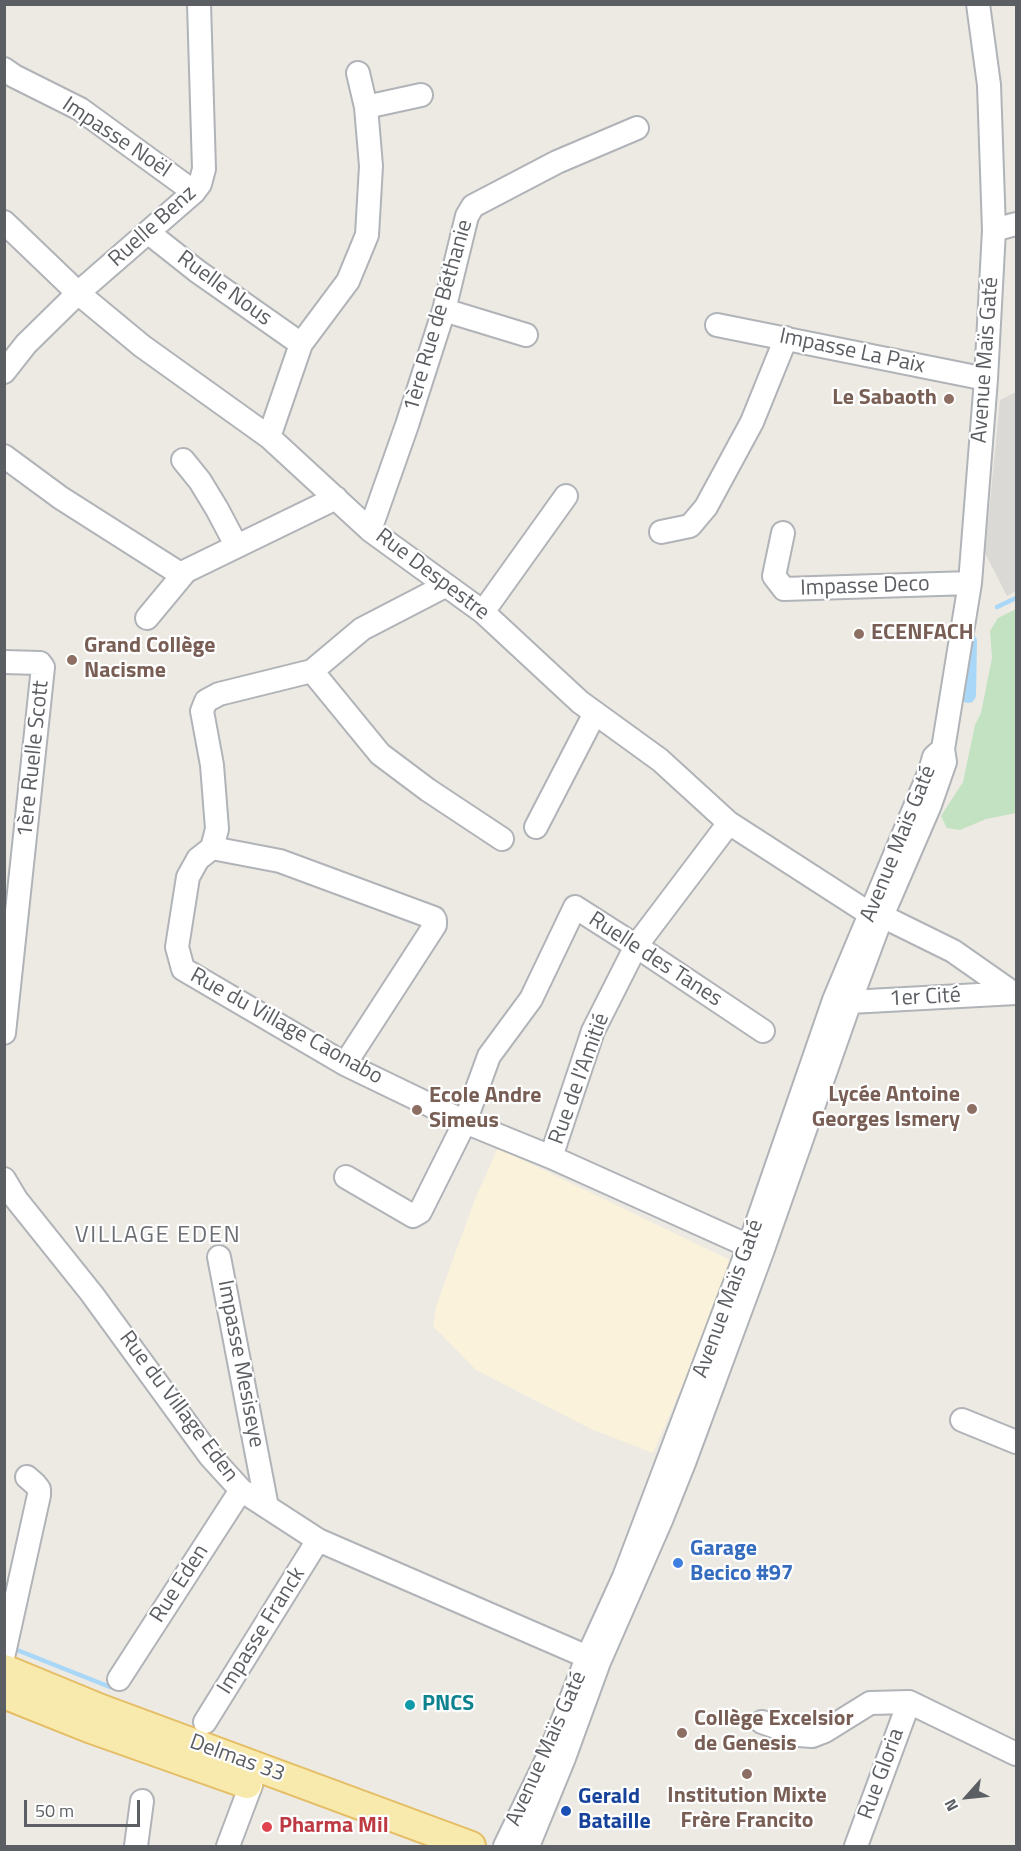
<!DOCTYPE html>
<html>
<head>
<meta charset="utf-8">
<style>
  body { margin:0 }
  #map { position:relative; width:1021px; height:1851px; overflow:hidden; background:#eceae3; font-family:"Titillium Web",sans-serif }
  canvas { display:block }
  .frame { position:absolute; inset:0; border:6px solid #5b5e62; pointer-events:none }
  .north { position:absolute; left:937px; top:1767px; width:60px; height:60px; -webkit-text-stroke:4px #fff; paint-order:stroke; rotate:243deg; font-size:16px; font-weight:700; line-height:24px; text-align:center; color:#5b5e62 }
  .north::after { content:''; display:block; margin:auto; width:21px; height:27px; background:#5b5e62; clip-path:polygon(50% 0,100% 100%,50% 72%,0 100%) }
  .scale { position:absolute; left:24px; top:1800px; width:116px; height:27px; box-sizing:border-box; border:3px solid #5b5e62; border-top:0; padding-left:8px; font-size:18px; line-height:21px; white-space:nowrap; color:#5b5e62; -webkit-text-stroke:4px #fff; paint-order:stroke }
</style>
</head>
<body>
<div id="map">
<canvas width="1021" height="1851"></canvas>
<div class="frame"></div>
<div class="north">N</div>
<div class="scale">50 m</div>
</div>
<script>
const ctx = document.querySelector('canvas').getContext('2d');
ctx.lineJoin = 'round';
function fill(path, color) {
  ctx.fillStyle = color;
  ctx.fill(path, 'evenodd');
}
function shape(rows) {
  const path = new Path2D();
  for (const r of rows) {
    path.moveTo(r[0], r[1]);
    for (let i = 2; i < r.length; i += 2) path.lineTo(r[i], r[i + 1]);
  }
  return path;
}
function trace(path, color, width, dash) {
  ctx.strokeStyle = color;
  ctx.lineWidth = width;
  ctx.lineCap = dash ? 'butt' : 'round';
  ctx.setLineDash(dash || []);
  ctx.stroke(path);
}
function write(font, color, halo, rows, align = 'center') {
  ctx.font = font + ' "Titillium Web",sans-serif';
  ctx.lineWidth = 4.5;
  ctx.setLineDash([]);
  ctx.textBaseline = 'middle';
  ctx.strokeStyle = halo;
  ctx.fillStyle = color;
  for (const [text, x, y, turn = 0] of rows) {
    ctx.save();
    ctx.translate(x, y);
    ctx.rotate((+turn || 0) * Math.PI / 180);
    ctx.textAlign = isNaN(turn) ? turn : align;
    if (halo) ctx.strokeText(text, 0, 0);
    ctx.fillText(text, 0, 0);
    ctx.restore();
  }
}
fill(shape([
  [498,1148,736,1263,653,1453,591,1429,476,1370,433,1326,436,1307,457,1248,476,1197]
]), '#faf2da');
fill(shape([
  [1016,392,1016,591,1007,596,985,553,1000,400]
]), '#dbd9d5');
fill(shape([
  [1016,609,1016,813,986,819,960,830,947,828,941,816,963,782,975,725,981,713,992,658,990,631,998,618]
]), '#c2e2c1');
trace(shape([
  [997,607,1016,598],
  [12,1648,110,1687]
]), '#a8d7f7', 4.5);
trace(shape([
  [968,695,969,641]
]), '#a8d7f7', 16);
const minor = shape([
  [4,69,14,76,80,109,194,192],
  [366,107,421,95],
  [4,222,78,293,142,346,269,437,370,530,483,612,580,702,660,760,729,823,870,914,882,916,953,951,1013,993],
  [994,230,1016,224],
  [149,233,197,271,301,344],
  [444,310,526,335],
  [717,325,986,379],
  [4,372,26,344,78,293,194,192,200,184,204,169,199,4],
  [269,437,301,344,348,281,367,235,371,166,366,107,358,73],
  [4,456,61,498,182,575],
  [183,460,200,481,217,509,236,545],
  [370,530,407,425,444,310,467,216,473,206,557,162,637,128],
  [661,532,690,526,706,507,752,422,786,338],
  [783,533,774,576,784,589,970,583],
  [445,586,362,629,312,671,219,694,206,701,202,711,212,765,217,829,212,848,198,859,188,877,177,947,183,969,345,1064,465,1122,551,1157,762,1252],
  [483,612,566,496],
  [147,618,186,571,336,498],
  [4,662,40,663,43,667,4,1033],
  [312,671,380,754,428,790,502,839],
  [943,749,970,583,986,379,994,230,989,85,978,4],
  [536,827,595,713],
  [212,848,280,861,434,918,435,920,435,925,345,1064],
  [838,1000,850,1002,1016,993],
  [551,1157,593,1031,636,946,729,823],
  [346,1177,413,1216,420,1212,465,1122,489,1056,531,999,575,907,636,946,763,1031],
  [4,1179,16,1199,92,1294,210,1456,241,1490,318,1540,599,1662],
  [219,1257,267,1507],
  [962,1420,1016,1442],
  [4,1653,39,1495,39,1489,35,1484,27,1477],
  [119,1679,241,1490],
  [205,1722,318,1540],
  [762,1722,799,1735,812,1736,825,1731,870,1703,909,1702,1016,1754],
  [136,1846,142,1801],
  [228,1846,251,1785],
  [505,1846,550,1753,587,1658,624,1577,749,1246,834,1000,930,771,934,757,943,749,945,762,930,805,882,916,850,1002,762,1252,684,1463,662,1518,599,1662,564,1758,528,1846],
  [856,1846,909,1702]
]);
const major = shape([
  [4,1669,101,1709,471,1846],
  [4,1694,89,1728,247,1784]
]);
trace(minor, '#b0b3b7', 26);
trace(major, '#e5bd64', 32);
trace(minor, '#fff', 22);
trace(major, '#f8e9ad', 28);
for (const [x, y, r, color] of [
  [949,399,6,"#8d6e63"],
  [859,634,6,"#8d6e63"],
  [72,660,6,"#8d6e63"],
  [972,1109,6,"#8d6e63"],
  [417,1110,6,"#8d6e63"],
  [678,1563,6,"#3f7fe0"],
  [410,1705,6,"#0f9aa8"],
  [682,1733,6,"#8d6e63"],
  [747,1774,6,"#8d6e63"],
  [566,1811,6,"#1a4fb4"],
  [267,1827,6,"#e0444e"]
]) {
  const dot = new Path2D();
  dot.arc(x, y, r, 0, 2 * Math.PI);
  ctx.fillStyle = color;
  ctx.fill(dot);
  trace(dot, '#fff', 2);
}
write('22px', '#5b5e62', '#fff', [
  ["Impasse Noël",116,138,34],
  ["Ruelle Benz",153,227,-42],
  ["Ruelle Nous",224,289,36],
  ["1ère Rue de Béthanie",439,316,-74],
  ["Impasse La Paix",852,352,12],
  ["Avenue Maïs Gaté",986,360,-86],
  ["Rue Despestre",432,575,37],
  ["Impasse Deco",865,587,-2],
  ["1ère Ruelle Scott",34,759,-84],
  ["Avenue Maïs Gaté",899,844,-68],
  ["Ruelle des Tanes",655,960,33],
  ["1er Cité",925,998,-3],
  ["Rue du Village Caonabo",286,1027,29],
  ["Rue de l'Amitié",580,1079,-70],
  ["Avenue Maïs Gaté",729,1299,-70],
  ["Impasse Mesiseye",240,1364,79],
  ["Rue du Village Eden",178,1407,53],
  ["Rue Eden",180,1584,-57],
  ["Impasse Franck",262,1631,-58],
  ["Avenue Maïs Gaté",547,1749,-66],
  ["Delmas 33",237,1759,20],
  ["Rue Gloria",882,1774,-70]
]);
write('bold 22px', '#785e54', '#fff', [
  ["Le Sabaoth",937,399,"right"],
  ["ECENFACH",871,634],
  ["Grand Collège",84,647],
  ["Nacisme",84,672],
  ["Lycée Antoine",960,1096,"right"],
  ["Georges Ismery",960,1121,"right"],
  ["Ecole Andre",429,1097],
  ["Simeus",429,1122],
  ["Collège Excelsior",694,1720],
  ["de Genesis",694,1745],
  ["Institution Mixte",747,1797,"center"],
  ["Frère Francito",747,1822,"center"]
], 'left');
write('bold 22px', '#366cbe', '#fff', [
  ["Garage",690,1550],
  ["Becico #97",690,1575]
], 'left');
write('bold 22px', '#0d838f', '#fff', [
  ["PNCS",422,1705]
], 'left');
write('bold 22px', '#164399', '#fff', [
  ["Gerald",578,1798],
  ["Bataille",578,1823]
], 'left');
write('bold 22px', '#be3a42', '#fff', [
  ["Pharma Mil",279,1827]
], 'left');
ctx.letterSpacing = '1.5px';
write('24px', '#6c7074', '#fff', [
  ["VILLAGE EDEN",158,1236]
]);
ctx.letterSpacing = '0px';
</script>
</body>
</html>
